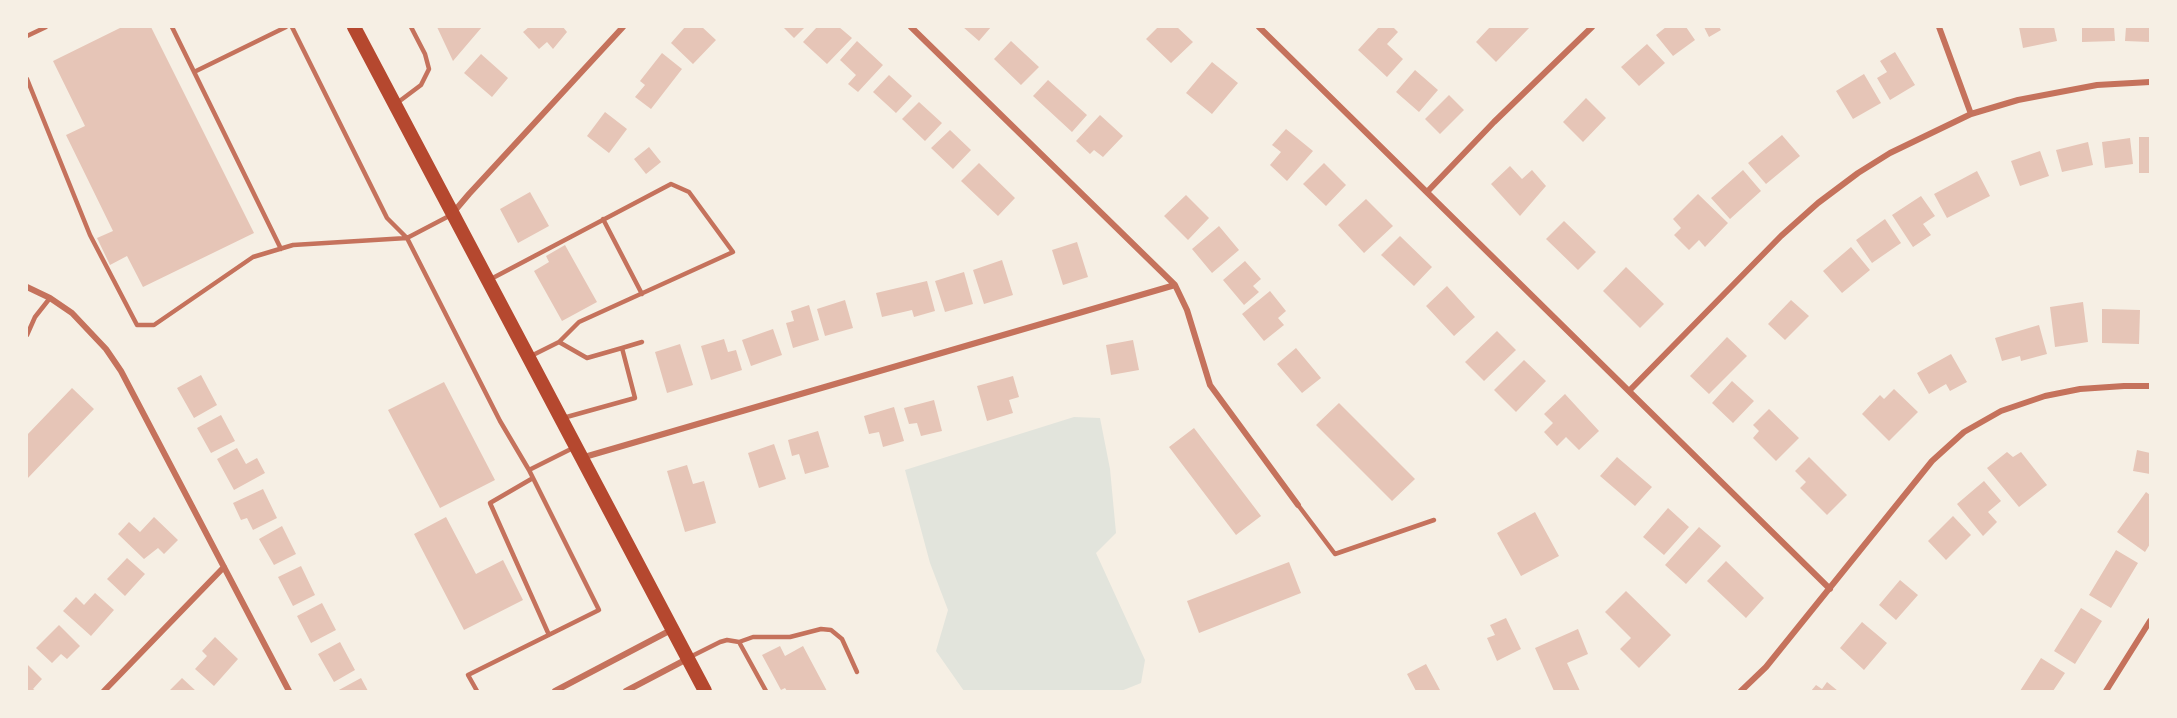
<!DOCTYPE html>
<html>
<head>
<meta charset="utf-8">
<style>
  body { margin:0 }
  #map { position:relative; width:2177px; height:718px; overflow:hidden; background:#f6efe4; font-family:"Space Grotesk",sans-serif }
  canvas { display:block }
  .frame { position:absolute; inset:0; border:28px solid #f6efe4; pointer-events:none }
</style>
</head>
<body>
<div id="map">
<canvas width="2177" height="718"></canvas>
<div class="frame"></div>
</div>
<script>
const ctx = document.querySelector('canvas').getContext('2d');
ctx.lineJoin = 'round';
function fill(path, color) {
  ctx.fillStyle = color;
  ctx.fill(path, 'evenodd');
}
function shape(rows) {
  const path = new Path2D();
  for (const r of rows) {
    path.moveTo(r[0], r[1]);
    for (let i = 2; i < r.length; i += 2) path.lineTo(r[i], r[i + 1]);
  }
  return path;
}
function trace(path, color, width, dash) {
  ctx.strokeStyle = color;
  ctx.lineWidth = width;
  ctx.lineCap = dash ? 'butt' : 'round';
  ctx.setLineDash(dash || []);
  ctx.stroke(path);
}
fill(shape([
  [1074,417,1100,418,1110,469,1116,533,1096,553,1145,660,1141,683,1121,691,964,691,936,651,948,610,930,563,905,470]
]), '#e2e4dc');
fill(shape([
  [122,27,151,27,254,233,143,287,127,256,110,265,97,238,113,231,66,135,85,126,53,61],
  [437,27,482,27,453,61],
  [529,27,563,27,567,32,553,49,547,42,539,49,523,32],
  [685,27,702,27,716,40,693,64,671,43],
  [783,27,805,27,794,38],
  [817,27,839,27,852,38,827,64,803,42],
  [963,27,991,27,979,41],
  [1158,27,1177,27,1193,42,1171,63,1146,39],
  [1379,27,1393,27,1398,32,1387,44,1403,59,1387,77,1358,50],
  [1490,27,1530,27,1496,62,1476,42],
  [1666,27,1686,27,1695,40,1673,56,1656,35],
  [1704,27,1719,27,1721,30,1709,37],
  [2019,27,2054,27,2057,41,2023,48],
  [2082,27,2114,27,2115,41,2082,42],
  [2126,27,2150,27,2150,42,2125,41],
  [857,41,883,65,858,92,848,84,856,75,840,60],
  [1011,41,1039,67,1021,85,994,59],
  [1647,44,1665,63,1639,86,1621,67],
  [1895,52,1915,85,1890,100,1877,78,1887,72,1880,61],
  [662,53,682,69,651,109,635,97,645,85,640,81],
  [481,54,508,78,492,97,464,73],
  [1212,62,1238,83,1212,114,1186,93],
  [1415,70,1438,90,1419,112,1396,92],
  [1864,74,1881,103,1853,119,1836,91],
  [889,75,912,96,896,113,873,92],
  [1048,80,1087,115,1072,132,1033,96],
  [1449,95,1464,110,1440,134,1425,119],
  [1586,98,1606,118,1583,142,1563,122],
  [919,102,942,123,925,141,902,119],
  [605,112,627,129,609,153,587,136],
  [1100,115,1123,136,1103,157,1094,150,1090,154,1076,141],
  [1286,129,1313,151,1287,181,1270,165,1281,152,1272,145],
  [950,130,971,150,953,169,931,148],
  [1782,135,1800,156,1766,184,1748,163],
  [2139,137,2150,137,2150,173,2139,173],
  [2130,138,2133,164,2105,168,2102,142],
  [2088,142,2093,165,2062,172,2056,150],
  [649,147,661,162,646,174,634,159],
  [2040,151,2049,176,2020,186,2011,161],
  [979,163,1015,198,998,216,961,181],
  [1324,163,1346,185,1326,206,1303,184],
  [1510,166,1522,179,1532,170,1546,186,1520,216,1491,184],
  [1743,170,1761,191,1730,219,1711,198],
  [1977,171,1990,196,1947,218,1934,194],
  [530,192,549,226,518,243,500,209],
  [1698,194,1728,223,1705,247,1699,240,1689,250,1674,235,1681,228,1673,219],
  [1186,195,1209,218,1188,240,1164,216],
  [1921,196,1935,216,1923,224,1931,235,1913,247,1892,215],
  [1366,199,1393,226,1364,253,1338,225],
  [1885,219,1901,243,1872,263,1856,240],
  [1564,221,1596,252,1578,270,1546,239],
  [1219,226,1239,250,1212,273,1192,249],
  [1400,236,1432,267,1414,286,1381,255],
  [1077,242,1088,277,1063,285,1052,250],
  [565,245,597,302,562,321,534,271,549,262,546,256],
  [1851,247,1870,270,1842,293,1823,271],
  [1002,260,1013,295,984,304,973,270],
  [1245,261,1261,279,1253,286,1259,292,1244,305,1223,280],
  [1626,267,1664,304,1640,328,1603,291],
  [964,272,973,304,945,312,935,281],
  [927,281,935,311,914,317,912,310,882,317,876,293],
  [1447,286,1475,317,1454,336,1426,306],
  [1270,291,1286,311,1278,318,1284,325,1264,341,1242,314],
  [845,300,853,328,825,336,817,309],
  [1791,300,1809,316,1785,340,1768,324],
  [2083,302,2088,342,2055,347,2050,307],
  [809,305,819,340,793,348,786,323,794,321,791,311],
  [2102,309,2140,310,2139,344,2102,343],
  [2039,325,2047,354,2021,361,2020,356,2002,361,1995,338],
  [773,329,782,355,751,366,742,340],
  [1497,331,1516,350,1484,381,1465,362],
  [1727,337,1747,356,1709,394,1690,376],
  [724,339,728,352,736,350,742,370,711,380,701,346],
  [1133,340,1139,370,1111,375,1106,345],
  [680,344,693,385,667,393,655,352],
  [1296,348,1321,378,1302,393,1277,364],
  [1951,354,1967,382,1950,391,1946,384,1929,394,1917,373],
  [1524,360,1546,381,1516,412,1494,390],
  [201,375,217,405,194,418,177,388],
  [1013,376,1019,397,1009,400,1013,413,987,421,977,386],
  [1732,381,1754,401,1733,423,1712,403],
  [444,382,495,480,440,508,388,410],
  [72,388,94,409,27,479,27,435],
  [1894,389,1918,412,1889,441,1862,414,1880,395,1884,399],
  [1565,394,1599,431,1579,450,1566,437,1557,446,1544,432,1553,423,1544,414],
  [934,400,942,431,921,436,917,423,909,424,904,408],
  [1339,403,1415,479,1392,501,1316,425],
  [894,407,904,441,883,447,879,432,869,434,864,416],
  [1769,409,1799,438,1776,461,1753,438,1759,431,1753,425],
  [221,415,235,441,211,453,197,428],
  [1194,428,1261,516,1236,535,1169,447],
  [818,431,829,467,805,474,799,454,792,456,788,440],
  [774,444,786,479,759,488,748,453],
  [237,448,246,464,257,458,265,473,234,490,217,459],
  [2137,450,2150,453,2150,474,2133,471],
  [2007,452,2013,457,2021,452,2047,485,2019,507,1987,468],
  [1617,457,1652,487,1635,506,1600,476],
  [1809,457,1847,495,1827,515,1800,488,1806,482,1795,471],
  [687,465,693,484,704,481,716,523,685,532,667,471],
  [1984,481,2001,501,1988,512,1997,522,1983,536,1957,504],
  [263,489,277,518,253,530,247,518,241,520,233,503],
  [2146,492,2150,495,2150,544,2145,552,2117,532],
  [1668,508,1689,527,1664,555,1643,537],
  [1535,512,1559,556,1521,576,1497,533],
  [1953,516,1971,535,1946,560,1928,541],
  [154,517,178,540,164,554,158,548,144,559,118,534,129,522,140,532],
  [446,517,476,574,503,560,523,600,464,630,414,534],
  [282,526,296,554,274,565,259,539],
  [1699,527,1721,546,1686,584,1665,565],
  [2116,550,2138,563,2111,608,2089,595],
  [127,558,145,574,125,596,107,579],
  [1726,561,1764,598,1746,618,1707,581],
  [1289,562,1301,593,1199,633,1187,601],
  [301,566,315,595,293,606,278,577],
  [1900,580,1918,595,1896,620,1879,605],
  [1626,591,1671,635,1639,668,1620,649,1631,638,1605,612],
  [95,593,114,610,91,636,63,611,76,597,84,605],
  [322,603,336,630,311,643,297,616],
  [2081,608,2102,621,2075,664,2054,651],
  [1506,618,1521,649,1497,661,1487,638,1495,635,1490,625],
  [1862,622,1887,643,1864,670,1840,648],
  [59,625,80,646,67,659,61,654,52,663,36,648],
  [1578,629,1588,654,1567,663,1580,691,1554,691,1535,648],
  [215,637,238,659,214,686,195,669,207,656,202,651],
  [340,642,355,670,334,682,318,654],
  [780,646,785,656,803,646,827,691,787,691,785,688,781,690,762,655],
  [2041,658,2065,673,2053,691,2020,691],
  [27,664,42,679,33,689,36,691,27,691],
  [1426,664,1440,690,1438,691,1416,691,1407,674],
  [182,678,196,691,169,691],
  [361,678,368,691,337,691],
  [1827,682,1838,691,1811,691,1816,685,1822,689]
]), '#e6c5b7');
trace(shape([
  [172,27,281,249],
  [292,27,387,218,407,238,500,421,529,470,575,447],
  [27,36,46,27],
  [194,72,286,27],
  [27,79,90,235,137,325,154,325,253,257,293,245,407,238,451,215],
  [397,103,421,85,429,69,425,54,411,27],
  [603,219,642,294],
  [489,280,671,184,689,192,733,252,579,322,559,342],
  [27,335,35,317,50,298],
  [531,356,559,342,587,358,622,348],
  [563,418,635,398,622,348,642,342],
  [533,478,490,503,549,635],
  [1298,505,1335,554,1434,520],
  [739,642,753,637,790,637,821,629,831,630,842,639,857,672],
  [690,657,720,642,727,640,739,642,766,691],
  [477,691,468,675,599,610,529,470]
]), '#c5725c', 4.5);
trace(shape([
  [911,27,1175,285,1187,310,1210,385,1298,505],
  [1259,27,1830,589],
  [1939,27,1971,114],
  [1427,192,1494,122,1592,27],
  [452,214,469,194,623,27],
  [27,287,50,298,72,313,106,349,121,371,289,691],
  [1629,391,1781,236,1818,203,1858,173,1890,153,1971,114,2018,100,2097,85,2150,82],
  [581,458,1175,285],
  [104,691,224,567],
  [555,691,671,630],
  [626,691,687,659],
  [1741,691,1766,667,1932,461,1964,432,2001,411,2045,396,2080,389,2124,386,2150,386],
  [2106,691,2150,621]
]), '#c5725c', 6);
trace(shape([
  [354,27,705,691]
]), '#b5482f', 14);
</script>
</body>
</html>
